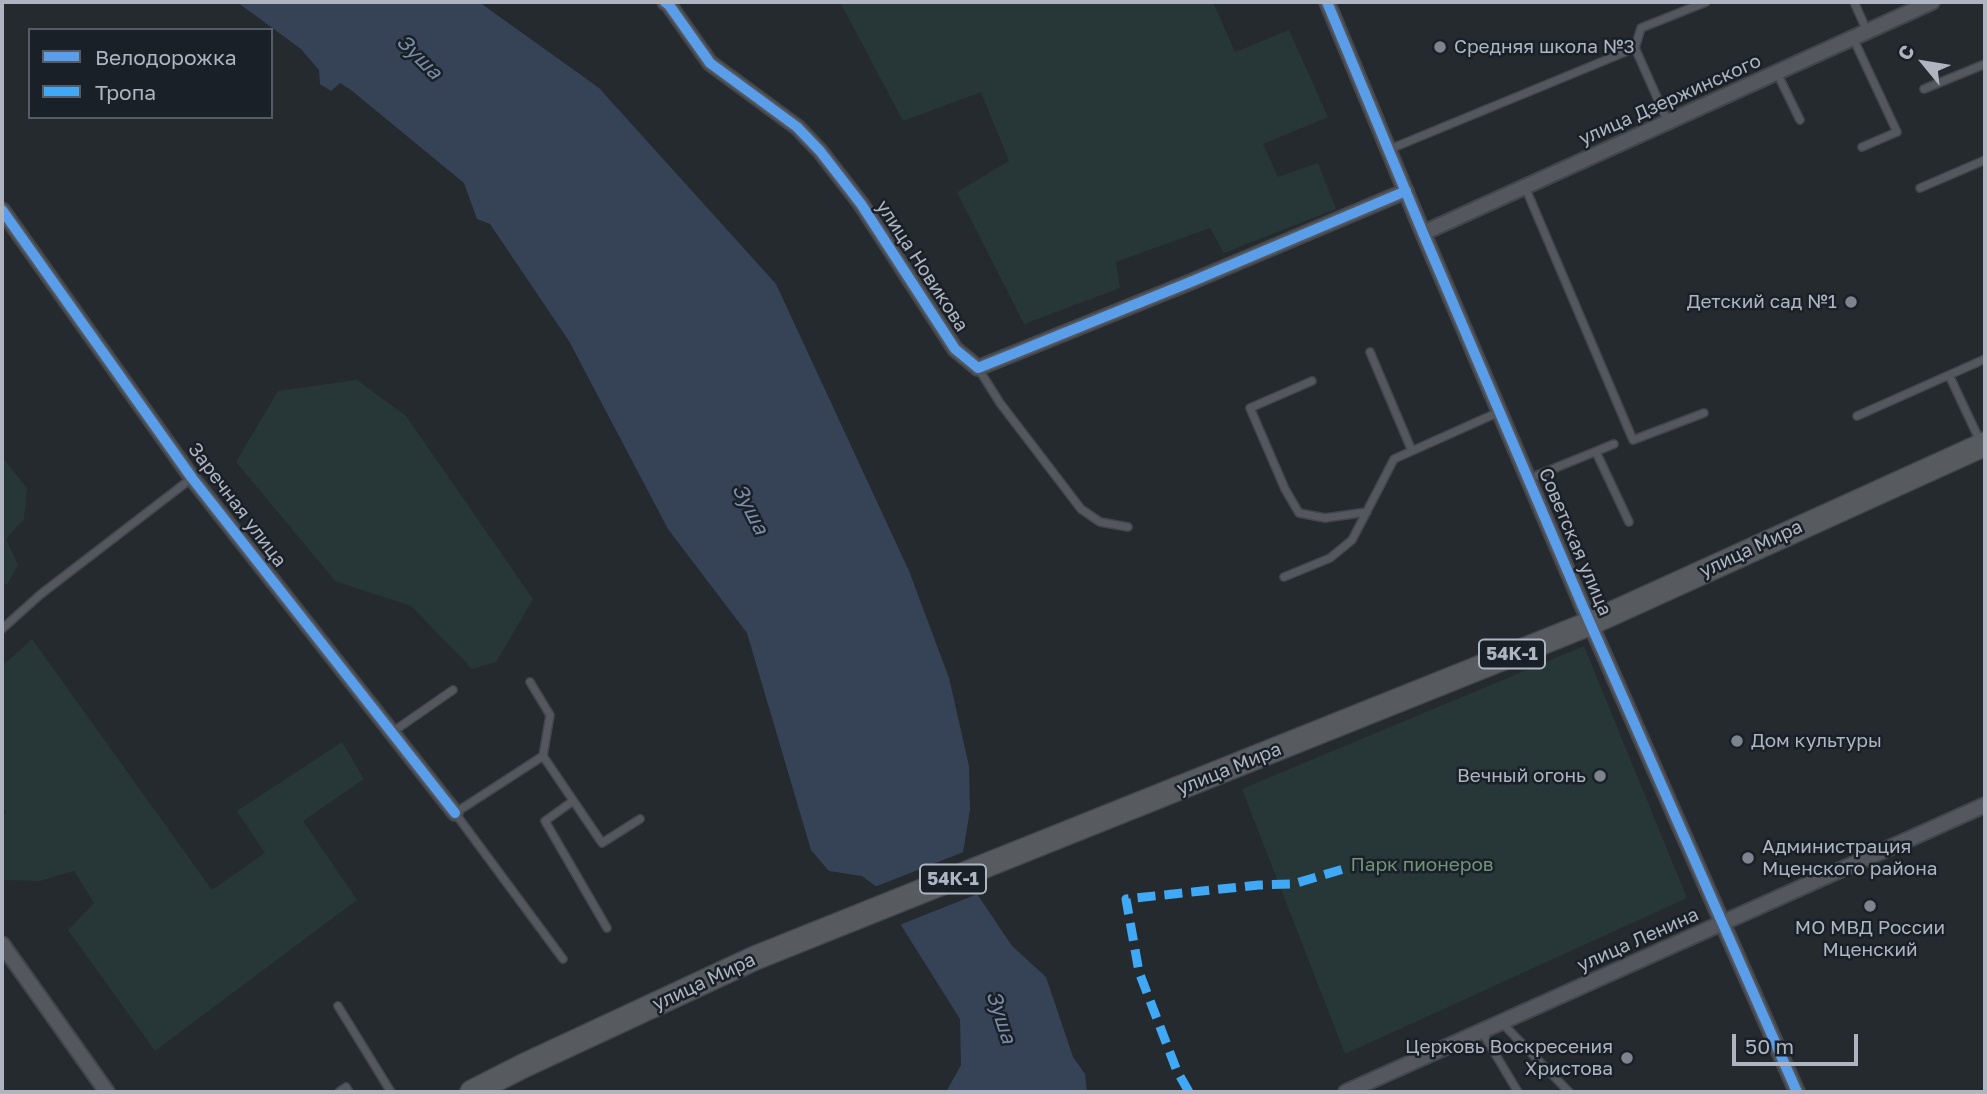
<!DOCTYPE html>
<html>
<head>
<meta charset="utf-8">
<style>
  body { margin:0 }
  #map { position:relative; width:1987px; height:1094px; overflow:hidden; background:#252a2f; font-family:"Golos Text",sans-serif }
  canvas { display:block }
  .frame { position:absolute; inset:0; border:4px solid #aeb5c1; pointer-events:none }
  .legend { position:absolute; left:28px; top:28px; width:245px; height:91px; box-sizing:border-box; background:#1a2028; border:2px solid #555c65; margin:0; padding:9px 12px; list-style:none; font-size:21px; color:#aeb5c1 }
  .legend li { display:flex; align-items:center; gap:14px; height:35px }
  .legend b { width:35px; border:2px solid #555c65 }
  .north { position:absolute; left:1889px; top:28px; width:70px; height:70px; -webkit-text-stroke:5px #1a2028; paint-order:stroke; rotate:300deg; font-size:19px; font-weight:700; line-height:28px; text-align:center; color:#aeb5c1 }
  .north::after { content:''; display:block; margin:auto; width:24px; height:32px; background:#aeb5c1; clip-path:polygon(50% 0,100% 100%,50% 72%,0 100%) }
  .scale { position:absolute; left:1732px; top:1034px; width:126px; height:32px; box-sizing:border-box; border:4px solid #aeb5c1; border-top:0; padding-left:9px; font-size:21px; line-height:24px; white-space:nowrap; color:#aeb5c1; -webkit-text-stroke:5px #1a2028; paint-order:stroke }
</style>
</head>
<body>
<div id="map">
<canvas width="1987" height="1094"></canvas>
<div class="frame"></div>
<ul class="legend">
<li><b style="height:9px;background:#5a9eea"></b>Велодорожка</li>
<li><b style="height:9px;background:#3fa9f5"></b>Тропа</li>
</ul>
<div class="north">С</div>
<div class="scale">50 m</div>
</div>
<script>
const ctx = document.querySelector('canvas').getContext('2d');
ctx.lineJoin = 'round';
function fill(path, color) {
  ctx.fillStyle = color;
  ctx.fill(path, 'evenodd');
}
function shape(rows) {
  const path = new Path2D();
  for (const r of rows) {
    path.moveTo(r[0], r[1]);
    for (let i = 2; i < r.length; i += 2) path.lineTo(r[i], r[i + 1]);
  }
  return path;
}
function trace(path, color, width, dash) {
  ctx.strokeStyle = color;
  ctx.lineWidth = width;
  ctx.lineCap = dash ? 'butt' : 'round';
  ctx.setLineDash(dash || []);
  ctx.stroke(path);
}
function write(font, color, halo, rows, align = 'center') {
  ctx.font = font + ' "Golos Text",sans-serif';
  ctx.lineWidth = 5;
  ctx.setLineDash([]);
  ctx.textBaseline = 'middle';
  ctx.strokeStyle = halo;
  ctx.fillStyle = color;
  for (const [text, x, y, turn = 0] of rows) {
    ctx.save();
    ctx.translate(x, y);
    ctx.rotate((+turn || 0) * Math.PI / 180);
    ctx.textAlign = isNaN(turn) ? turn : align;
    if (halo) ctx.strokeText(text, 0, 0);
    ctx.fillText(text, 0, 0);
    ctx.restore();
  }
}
fill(shape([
  [840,2,1213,2,1235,52,1289,30,1328,117,1263,144,1278,177,1318,163,1336,209,1224,253,1210,228,1116,262,1120,288,1024,324,957,192,1009,161,981,92,903,121],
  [357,380,406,416,533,599,496,662,472,669,411,606,335,581,236,462,278,391],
  [2,457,27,488,24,519,6,539,18,565,7,585,2,583],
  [32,639,212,890,265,853,237,811,342,742,364,779,303,821,357,900,155,1051,68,930,94,903,74,871,40,881,2,880,2,816,6,812,2,806,2,666],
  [1584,646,1687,898,1345,1054,1242,789]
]), '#273637');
fill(shape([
  [237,2,479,2,599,88,776,284,909,571,949,678,969,766,970,810,962,858,967,879,1012,946,1046,977,1073,1057,1085,1074,1087,1092,946,1092,961,1065,960,1019,877,887,862,876,829,871,811,850,747,633,668,529,569,341,490,224,477,219,464,183,351,90,340,83,331,91,320,84,319,70,301,49]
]), '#364357');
fill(shape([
  [966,851,965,858,970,878,980,893,897,926,872,888]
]), '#252a2f');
const service = shape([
  [1854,2,1867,31],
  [1853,38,1897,132,1862,147],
  [1635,48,1641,28,1706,2],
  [1777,73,1800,120],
  [1924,89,1985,64],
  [1390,149,1635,48,1668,122],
  [1525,187,1633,440,1704,413],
  [1920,188,1985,160],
  [1370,352,1412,451],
  [978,368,1000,403,1081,509,1100,522,1128,527],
  [1949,375,1980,441],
  [1312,381,1250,408,1285,489,1299,513,1325,518,1367,512],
  [1857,416,1985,359],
  [1596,452,1629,522],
  [1528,479,1614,444],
  [1284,577,1330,558,1352,540,1394,459,1499,412],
  [2,629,41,594,192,478],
  [530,682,550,715,543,756],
  [391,733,453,690],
  [573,801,545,821,607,928],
  [563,959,455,813,543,756,602,843,640,819],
  [338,1006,391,1092],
  [1502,1023,1569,1092],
  [1482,1032,1518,1092],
  [339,1092,346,1087,349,1092]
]);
const minor = shape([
  [665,2,669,5,710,63,797,127,820,151,861,204,955,349,978,368,1193,281,1406,191],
  [1327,2,1423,233,1583,607,1797,1092],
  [2,210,192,478,455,813],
  [1423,233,1932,2],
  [2,944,107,1092],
  [1346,1092,1985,805]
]);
const primary = shape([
  [472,1092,523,1066,755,958,1591,623,1985,444]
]);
trace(service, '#42464a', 10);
trace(minor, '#42464a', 18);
trace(primary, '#42464c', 26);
trace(service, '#54575e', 7);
trace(minor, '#54575e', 14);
trace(primary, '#575b5f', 23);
trace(shape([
  [1189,1092,1177,1071,1139,972,1126,899,1259,885,1293,884,1347,868]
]), '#3fa9f5', 9, [18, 9]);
trace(shape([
  [665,2,669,5,710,63,797,127,820,151,861,204,955,349,978,368,1193,281,1406,191],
  [1327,2,1423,233,1583,607,1797,1092],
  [2,210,192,478,455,813]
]), '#5a9eea', 10);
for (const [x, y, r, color] of [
  [1440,47,7,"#7e848e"],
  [1851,302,7,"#7e848e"],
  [1737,741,7,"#7e848e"],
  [1600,776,7,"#7e848e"],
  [1748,858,7,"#7e848e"],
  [1870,906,7,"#7e848e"],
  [1627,1058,7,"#7e848e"]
]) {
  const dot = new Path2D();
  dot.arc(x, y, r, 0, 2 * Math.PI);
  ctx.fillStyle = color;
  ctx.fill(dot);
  trace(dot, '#1a2028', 2.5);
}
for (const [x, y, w] of [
  [1512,654,66],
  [953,879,66]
]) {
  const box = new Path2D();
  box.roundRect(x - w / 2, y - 14.5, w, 29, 5);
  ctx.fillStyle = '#1a2028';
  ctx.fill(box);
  trace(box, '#aeb5c1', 2);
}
write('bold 18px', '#aeb5c1', null, [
  ["54К-1",1512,654],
  ["54К-1",953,879]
]);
write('19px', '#aeb5c1', '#1a2028', [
  ["Средняя школа №3",1454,47],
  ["Детский сад №1",1837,302,"right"],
  ["Дом культуры",1751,741],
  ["Вечный огонь",1586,776,"right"],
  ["Администрация",1762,847],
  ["Мценского района",1762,869],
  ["МО МВД России",1870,928,"center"],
  ["Мценский",1870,950,"center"],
  ["Церковь Воскресения",1613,1047,"right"],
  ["Христова",1613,1069,"right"]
], 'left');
write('19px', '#aeb5c1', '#1a2028', [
  ["улица Дзержинского",1670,100,-24],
  ["улица Новикова",922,266,57],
  ["Заречная улица",237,505,53],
  ["Советская улица",1575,542,67],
  ["улица Мира",1751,549,-25],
  ["улица Мира",1229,769,-22],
  ["улица Ленина",1638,940,-24],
  ["улица Мира",704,982,-25]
]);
write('19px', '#709479', '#1a2028', [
  ["Парк пионеров",1422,865]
]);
write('italic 21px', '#7a8ca6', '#1a2028', [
  ["Зуша",419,57,45],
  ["Зуша",750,509,63],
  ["Зуша",1001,1017,72]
]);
</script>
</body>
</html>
